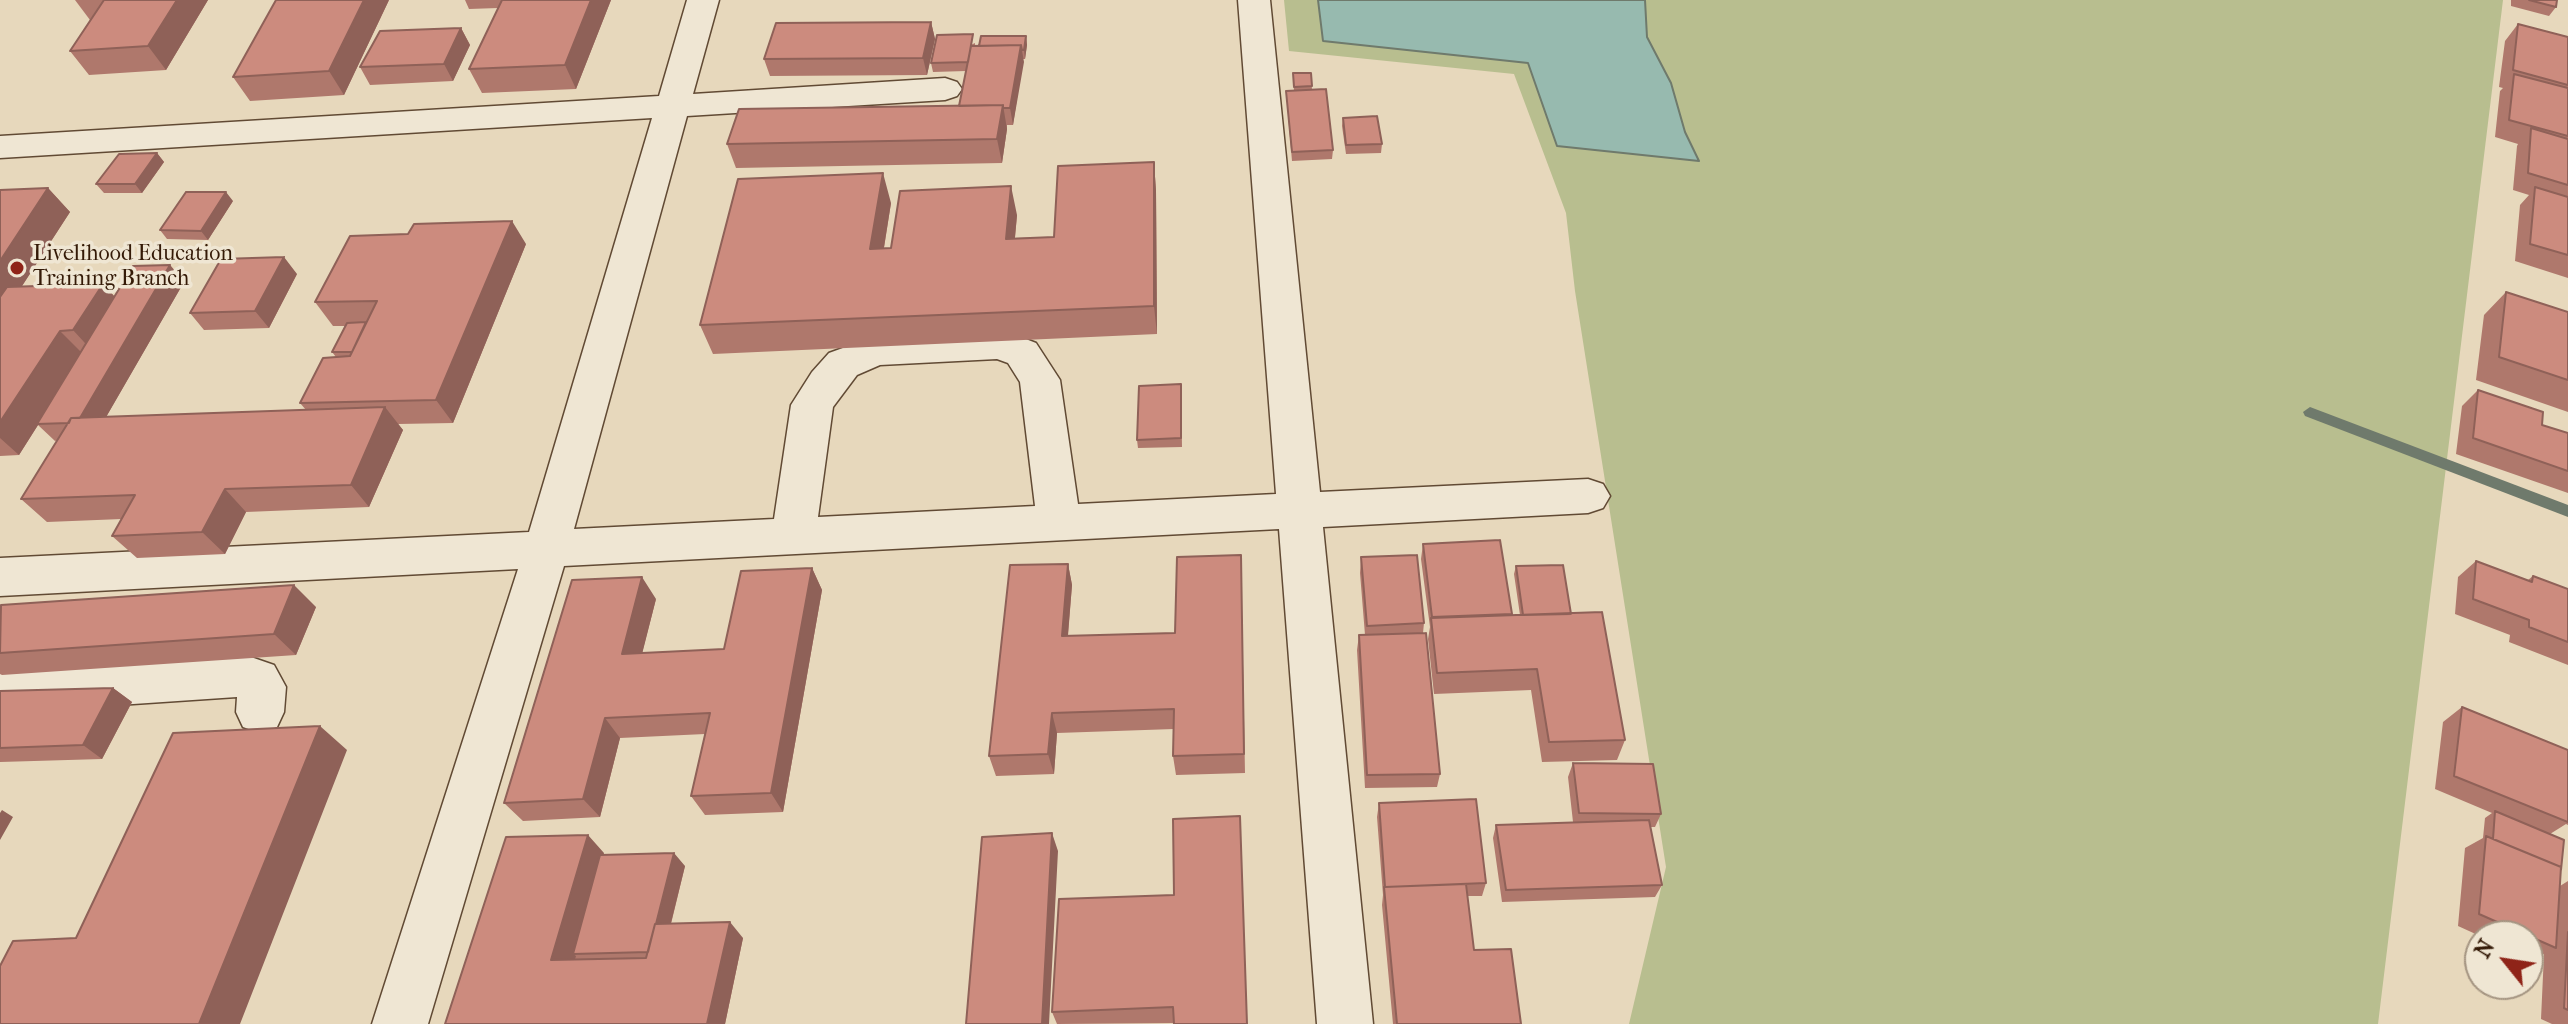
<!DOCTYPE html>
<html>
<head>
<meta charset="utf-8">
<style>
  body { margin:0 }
  #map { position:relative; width:2568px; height:1024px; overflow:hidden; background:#e7d8bc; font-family:"IM FELL French Canon",serif }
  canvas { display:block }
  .north { position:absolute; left:2464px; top:920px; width:80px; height:80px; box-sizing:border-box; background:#efe6d3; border:2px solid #a49481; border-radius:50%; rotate:300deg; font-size:22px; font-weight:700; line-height:32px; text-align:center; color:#341a07 }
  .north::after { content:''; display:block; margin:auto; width:28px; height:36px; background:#8f2418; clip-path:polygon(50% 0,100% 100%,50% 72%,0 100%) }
</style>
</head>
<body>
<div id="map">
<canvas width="2568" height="1024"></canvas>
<div class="north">N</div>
</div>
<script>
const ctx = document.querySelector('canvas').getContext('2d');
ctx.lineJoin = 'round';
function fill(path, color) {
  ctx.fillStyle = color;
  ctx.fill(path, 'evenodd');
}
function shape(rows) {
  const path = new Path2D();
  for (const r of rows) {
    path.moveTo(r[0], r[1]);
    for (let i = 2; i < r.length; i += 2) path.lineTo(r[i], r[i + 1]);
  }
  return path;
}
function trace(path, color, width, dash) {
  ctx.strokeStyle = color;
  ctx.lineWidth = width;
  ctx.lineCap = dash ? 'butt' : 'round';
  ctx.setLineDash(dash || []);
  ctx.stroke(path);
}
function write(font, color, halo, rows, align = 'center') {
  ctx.font = font + ' "IM FELL French Canon",serif';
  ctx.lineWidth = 7;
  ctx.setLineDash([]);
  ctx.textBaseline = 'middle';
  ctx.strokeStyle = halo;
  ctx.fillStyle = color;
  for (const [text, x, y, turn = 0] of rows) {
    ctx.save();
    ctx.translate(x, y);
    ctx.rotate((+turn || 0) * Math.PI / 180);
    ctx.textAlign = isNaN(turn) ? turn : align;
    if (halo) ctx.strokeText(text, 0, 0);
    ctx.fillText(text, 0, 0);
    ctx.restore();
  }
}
fill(shape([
  [1284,0,2503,0,2378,1024,1629,1024,1666,867,1575,291,1566,213,1514,74,1289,51]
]), '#b8be8f');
const water = shape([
  [1318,0,1645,0,1647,37,1671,83,1685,132,1699,161,1557,146,1528,63,1323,41,1318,0]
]);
fill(water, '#97baaf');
trace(water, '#6f7a6c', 2);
fill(shape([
  [2310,407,2568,505,2568,517,2305,416,2303,412,2310,407]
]), '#6f7a6c');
const minor = shape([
  [687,0,719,0,693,94,945,78,957,82,962,89,957,96,945,100,687,116,574,529,774,519,791,405,812,372,829,353,876,336,1000,329,1036,343,1060,380,1078,504,1276,494,1238,0,1270,0,1320,492,1588,479,1603,484,1610,496,1603,508,1588,513,1323,527,1373,1024,1317,1024,1279,529,564,566,428,1024,372,1024,518,569,0,596,0,558,529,532,652,118,0,158,0,136,659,96,687,0],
  [997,359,1008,363,1020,382,1035,506,818,517,833,407,857,375,880,365,997,359],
  [245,655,274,665,286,687,284,712,277,727,260,733,243,727,236,712,237,697,0,713,0,671,245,655]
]);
trace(minor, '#614a34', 3);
fill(minor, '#efe6d3');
fill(shape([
  [75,0,208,0,166,70,89,75,70,51,90,20],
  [389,0,344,95,250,101,233,77],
  [465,0,611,0,576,89,482,93,469,69,498,8,469,9],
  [2511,0,2557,0,2556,7,2549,16,2511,6],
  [931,22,935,39,927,75,770,76,764,59],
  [2518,24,2568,37,2568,278,2515,261,2520,205,2529,195,2513,190,2517,146,2518,144,2495,137,2500,91,2503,88,2499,87,2505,41],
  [461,28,470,45,453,81,370,85,360,67],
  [1026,36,1027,45,1025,59,1023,59,1013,125,1007,125,1007,129,1002,163,736,168,727,144,959,106,966,71,933,72,931,63,975,43,975,46,979,46],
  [1293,73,1311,73,1312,90,1333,150,1332,159,1292,161,1286,91,1294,91],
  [1343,118,1382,144,1381,153,1346,154,1342,126],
  [157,153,164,162,142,193,104,193,96,184],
  [1154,162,1156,191,1157,334,713,354,700,325,891,203,884,248,891,248,1017,215,1015,238,1054,237],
  [48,188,70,212,22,286,103,284,115,297,170,265,184,282,106,417,306,410,300,403,336,357,332,352,345,326,333,326,315,302,526,244,453,423,398,424,403,430,369,507,246,512,225,554,137,558,112,536,122,519,47,522,21,499,58,440,55,441,38,425,19,455,0,456,0,190],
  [233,201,208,240,167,239,160,230],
  [297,274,269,328,204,330,190,313],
  [2506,292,2568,312,2568,412,2476,380,2484,315],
  [1181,384,1182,447,1138,448,1137,440],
  [2478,390,2542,425,2568,433,2568,493,2456,454,2462,406],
  [1423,544,1512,614,1511,616,1520,615,1514,574,1516,566,1571,613,1625,740,1617,760,1542,762,1531,690,1434,694,1428,639,1430,627,1421,559],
  [1241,555,1245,773,1176,775,1173,756,1174,729,1057,733,1054,774,996,776,989,756,1068,564,1072,585,1068,636,1175,633],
  [1361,557,1424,623,1423,633,1440,774,1437,787,1365,788,1357,650,1359,635,1365,635,1360,573],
  [2476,561,2528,580,2533,576,2568,589,2568,665,2509,642,2510,635,2455,614,2458,577],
  [812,568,822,590,783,812,705,815,691,796,705,734,620,738,600,817,523,821,504,803,656,599,642,653,724,649],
  [0,606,316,607,296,655,2,675,0,674],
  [113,688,132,702,102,759,0,762,0,691],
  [2462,707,2568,750,2568,825,2566,824,2550,834,2560,871,2560,886,2568,881,2568,1024,2552,1024,2541,1019,2544,954,2533,960,2528,958,2528,936,2480,936,2458,926,2465,848,2483,838,2485,818,2492,813,2435,789,2443,722],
  [1573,763,1661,814,1655,827,1650,827,1662,885,1655,897,1502,902,1493,838,1496,825,1573,822,1568,777],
  [1379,803,1486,883,1482,896,1467,896,1474,950,1521,1024,1393,1024,1382,905,1383,895,1377,817],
  [604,853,604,855,685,866,671,924,743,938,725,1024,445,1024],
  [1059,899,1248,1024,1173,1023,1057,1024,1052,1012]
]), '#af786c');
fill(shape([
  [177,0,208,0,166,70,148,46],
  [364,0,389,0,344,95,329,71],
  [591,0,611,0,576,89,565,65],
  [931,22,935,39,927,75,923,58],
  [461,28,470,45,453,81,444,64],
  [1026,36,1027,45,1025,59,1024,50],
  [1021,45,1024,62,1013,125,1010,108],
  [1003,105,1007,129,1002,163,997,139],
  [157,153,164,162,142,193,135,184],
  [1154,162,1156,191,1157,334,1154,306],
  [883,173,891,203,879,278,870,249],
  [1011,186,1017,215,1012,268,1006,239],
  [48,188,70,212,0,320,0,261],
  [226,192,233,201,208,240,201,231],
  [512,221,526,244,453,423,436,400],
  [284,257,297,274,269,328,255,311],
  [170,265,184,282,94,438,77,422],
  [103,284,124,307,95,354,73,330],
  [60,331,83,354,19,455,0,438,0,422],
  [385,407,403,430,369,507,351,485],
  [225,489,246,512,225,554,202,532],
  [1068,564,1072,585,1066,657,1062,636],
  [812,568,822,590,783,812,771,793],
  [642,577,656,599,637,674,622,654],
  [294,585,316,607,296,655,274,634],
  [113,688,132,702,102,759,83,745],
  [1052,713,1057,733,1054,774,1048,754],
  [605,718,620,738,600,817,583,799],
  [320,726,347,750,240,1024,199,1024],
  [2,810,13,817,0,840,0,813],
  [1052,833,1058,851,1049,1024,1042,1024],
  [588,835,604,853,576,954,573,954,576,956,570,976,551,960],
  [674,853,685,866,661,963,650,951],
  [730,922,743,938,725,1024,707,1024]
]), '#8f6158');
const building = shape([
  [104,0,177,0,148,46,70,51,104,0],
  [276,0,364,0,329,71,233,77,276,0],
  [502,0,591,0,565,65,469,69,502,0],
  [2529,0,2557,0,2556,7,2529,0],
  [931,22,923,58,764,59,776,23,931,22],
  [2518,24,2568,37,2568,85,2513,70,2518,24],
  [461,28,444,64,360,67,380,31,461,28],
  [973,34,968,62,931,63,937,35,973,34],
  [981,36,1026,36,1024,50,1022,50,1021,45,979,46,981,36],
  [1021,45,1010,108,1003,108,1003,105,959,106,971,46,1021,45],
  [1293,73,1311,73,1312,86,1294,87,1293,73],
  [2514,74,2568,88,2568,136,2509,120,2514,74],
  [1326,89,1333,150,1292,152,1286,91,1326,89],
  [1003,105,997,139,727,144,739,109,1003,105],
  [1377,116,1382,144,1346,145,1343,118,1377,116],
  [2531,128,2568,139,2568,185,2528,173,2531,128],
  [157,153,135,184,96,184,119,154,157,153],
  [1154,162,1154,306,700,325,738,179,883,173,870,249,891,248,900,191,1011,186,1006,239,1054,237,1058,166,1154,162],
  [2535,187,2568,197,2568,255,2530,244,2535,187],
  [48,188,0,261,0,190,48,188],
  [186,192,226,192,201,231,160,230,186,192],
  [512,221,436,400,300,403,323,358,350,356,377,301,315,302,350,236,408,234,414,224,512,221],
  [284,257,255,311,190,313,221,259,284,257],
  [170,265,80,418,71,418,69,423,37,424,133,266,170,265],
  [103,284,73,330,60,331,0,422,0,297,7,287,103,284],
  [2506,292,2568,312,2568,380,2499,357,2506,292],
  [366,322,352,352,332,352,347,323,366,322],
  [1181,384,1181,438,1137,440,1139,386,1181,384],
  [2478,390,2543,412,2542,425,2568,433,2568,471,2473,438,2478,390],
  [385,407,351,485,225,489,202,532,112,536,135,495,21,499,71,418,385,407],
  [1500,540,1512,614,1432,617,1423,544,1500,540],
  [1241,555,1244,754,1173,756,1174,709,1052,713,1048,754,989,756,1010,565,1068,564,1062,636,1175,633,1177,557,1241,555],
  [1417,555,1424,623,1367,626,1361,557,1417,555],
  [2476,561,2532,582,2533,576,2568,589,2568,642,2529,627,2529,620,2473,599,2476,561],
  [1563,565,1571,614,1523,615,1516,566,1563,565],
  [812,568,771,793,691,796,710,713,605,718,583,799,504,803,572,580,642,577,622,654,724,649,741,571,812,568],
  [294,585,274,634,0,653,1,605,294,585],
  [1602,612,1625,740,1549,742,1537,669,1437,673,1431,618,1602,612],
  [1426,633,1440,774,1367,775,1359,635,1426,633],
  [113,688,83,745,0,748,0,691,113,688],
  [2462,707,2568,750,2568,822,2454,776,2462,707],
  [320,726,199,1024,0,1024,0,966,13,941,76,938,173,733,320,726],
  [1573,763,1653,764,1661,814,1579,813,1573,763],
  [1476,799,1486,883,1385,887,1379,803,1476,799],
  [2495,811,2564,840,2561,870,2561,867,2493,839,2495,811],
  [1240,816,1247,1024,1174,1024,1173,1007,1052,1012,1059,899,1174,895,1173,819,1240,816],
  [1649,820,1662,885,1506,890,1496,825,1649,820],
  [1052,833,1042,1024,966,1024,982,837,1052,833],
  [588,835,551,960,646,958,655,924,730,922,707,1024,445,1024,506,837,588,835],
  [2486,836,2561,867,2556,948,2479,914,2486,836],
  [674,853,656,924,655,924,648,952,573,954,600,855,674,853],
  [1466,884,1474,950,1511,949,1521,1024,1397,1024,1384,887,1466,884],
  [2568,932,2568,1010,2564,1008,2568,932]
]);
fill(building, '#cc8b7e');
trace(building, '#8f6158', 2);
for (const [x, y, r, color] of [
  [17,268,8,"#8f2418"]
]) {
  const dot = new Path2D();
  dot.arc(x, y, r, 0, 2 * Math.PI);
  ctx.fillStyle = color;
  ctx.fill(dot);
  trace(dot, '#efe6d3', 3);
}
write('22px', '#341a07', '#efe6d3', [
  ["Livelihood Education",33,255],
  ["Training Branch",33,280]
], 'left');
</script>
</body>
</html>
